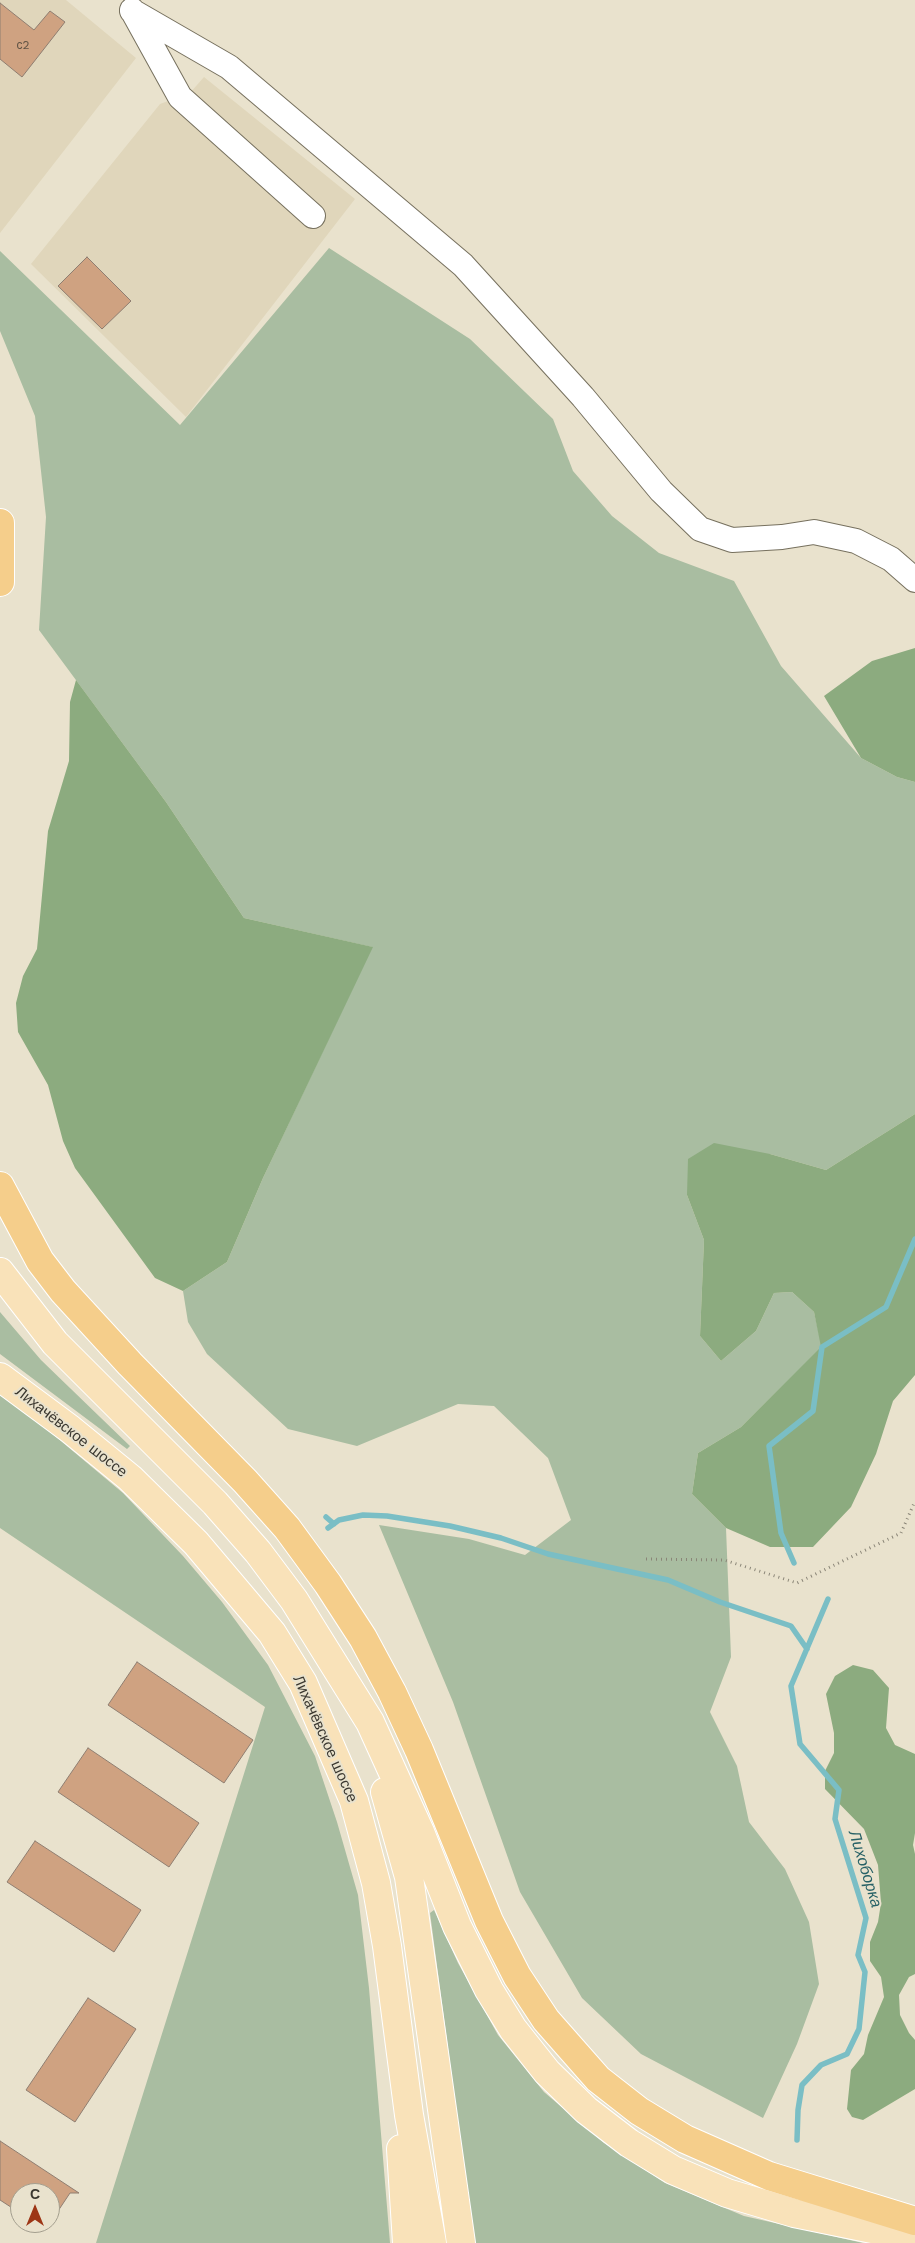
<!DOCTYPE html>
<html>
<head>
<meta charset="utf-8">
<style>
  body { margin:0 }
  #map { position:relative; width:915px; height:2243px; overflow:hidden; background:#e9e2cd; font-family:"Work Sans",sans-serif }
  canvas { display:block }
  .north { position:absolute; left:10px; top:2183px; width:50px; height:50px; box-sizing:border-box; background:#e9e2cd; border:1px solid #a39e8e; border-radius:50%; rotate:0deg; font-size:14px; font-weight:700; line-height:20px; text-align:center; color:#3a372f }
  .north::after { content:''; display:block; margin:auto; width:18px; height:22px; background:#9d3616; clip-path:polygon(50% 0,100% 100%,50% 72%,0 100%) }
</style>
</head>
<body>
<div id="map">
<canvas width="915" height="2243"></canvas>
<div class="north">С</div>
</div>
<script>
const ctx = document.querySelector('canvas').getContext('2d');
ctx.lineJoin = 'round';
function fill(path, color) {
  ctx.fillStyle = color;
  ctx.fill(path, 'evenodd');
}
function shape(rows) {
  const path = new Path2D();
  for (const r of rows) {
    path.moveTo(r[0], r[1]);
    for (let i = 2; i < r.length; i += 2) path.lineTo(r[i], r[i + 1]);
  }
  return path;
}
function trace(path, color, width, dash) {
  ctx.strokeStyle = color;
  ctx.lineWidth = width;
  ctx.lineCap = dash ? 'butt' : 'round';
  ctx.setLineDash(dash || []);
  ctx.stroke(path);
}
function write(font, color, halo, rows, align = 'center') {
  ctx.font = font + ' "Work Sans",sans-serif';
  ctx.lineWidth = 4;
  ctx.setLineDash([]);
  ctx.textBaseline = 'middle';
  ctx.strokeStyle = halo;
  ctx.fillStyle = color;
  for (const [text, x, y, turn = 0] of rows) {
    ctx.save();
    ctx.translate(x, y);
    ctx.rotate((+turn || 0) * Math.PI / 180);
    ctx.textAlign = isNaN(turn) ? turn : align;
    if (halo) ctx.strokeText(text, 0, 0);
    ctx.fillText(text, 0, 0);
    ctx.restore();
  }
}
fill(shape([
  [0,0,66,0,136,58,0,233],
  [204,77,355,199,186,417,31,264,160,104,190,93]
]), '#e0d6bb');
fill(shape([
  [329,248,470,339,553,419,573,471,612,516,659,553,734,581,781,666,861,758,897,777,915,782,915,1114,826,1170,770,1154,687,1195,704,1240,700,1336,721,1361,756,1331,774,1293,792,1292,814,1312,822,1347,741,1427,698,1453,692,1494,726,1528,731,1657,710,1712,737,1766,749,1822,785,1869,809,1922,819,1984,797,2044,763,2118,641,2054,582,1998,520,1892,453,1702,379,1525,469,1539,525,1555,571,1520,548,1458,494,1406,458,1404,357,1446,288,1429,207,1354,188,1322,183,1291,227,1262,263,1178,372,947,244,918,166,802,39,630,46,517,35,416,0,331,0,251,180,425],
  [0,1312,41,1360,130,1446,127,1449,0,1354],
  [0,1394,37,1421,123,1493,183,1556,222,1602,268,1665,315,1756,337,1822,358,1895,369,1988,390,2243,96,2243,265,1707,0,1528],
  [434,1910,458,1963,498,2035,544,2092,604,2143,665,2183,744,2216,863,2243,474,2243,430,1913]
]), '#a9bda1');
fill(shape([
  [915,648,915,782,897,777,861,758,824,696,872,661],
  [76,680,166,802,244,918,373,947,263,1178,227,1262,183,1291,155,1278,75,1168,63,1141,48,1085,18,1032,16,1003,23,976,37,949,48,831,69,761,70,702],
  [915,1114,915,1375,893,1401,876,1454,851,1507,813,1547,770,1547,726,1528,692,1494,698,1453,741,1427,821,1347,814,1312,792,1292,774,1293,756,1331,721,1361,700,1336,704,1240,687,1195,688,1159,714,1143,770,1154,826,1170],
  [853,1665,873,1670,889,1688,886,1728,895,1745,915,1754,915,1833,913,1845,915,1854,915,1974,909,1977,899,1995,900,2015,909,2033,915,2040,915,2089,863,2120,852,2117,847,2109,851,2070,864,2054,868,2035,884,1997,881,1977,870,1961,870,1942,878,1922,881,1903,878,1865,864,1829,825,1789,825,1771,834,1753,834,1733,826,1694,835,1676]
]), '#8cab7f');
trace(shape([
  [326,1517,334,1524],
  [328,1528,339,1520,363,1515,387,1516,450,1526,501,1538,548,1554,668,1580,720,1602,791,1626,807,1649],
  [794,1563,781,1533,769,1446,813,1411,822,1347,886,1307,915,1239],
  [797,2140,798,2110,802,2085,821,2065,847,2054,859,2029,865,1972,858,1955,866,1918,835,1819,839,1790,800,1744,791,1686,828,1599]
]), '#7abec5', 5.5);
const building = shape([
  [0,3,34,30,50,11,65,22,22,77,0,59,0,3],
  [87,257,131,301,102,329,58,286,87,257],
  [137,1662,253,1740,224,1783,108,1705,137,1662],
  [88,1748,199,1823,169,1867,58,1792,88,1748],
  [35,1841,141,1910,114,1952,7,1882,35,1841],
  [88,1998,136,2029,75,2122,26,2090,88,1998],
  [0,2141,79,2193,70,2193,50,2223,50,2193,20,2193,20,2213,0,2200,0,2141]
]);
fill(building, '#cfa281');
trace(building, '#8f7e71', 1);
const minor = shape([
  [132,10,180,97,313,216],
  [132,11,229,67,463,265,583,397,661,491,700,529,732,540,782,537,814,532,856,541,891,559,915,580]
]);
const major = shape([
  [0,1272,55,1343,215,1503,258,1552,294,1600,370,1722,420,1832,457,1926,489,1990,513,2029,547,2072,586,2110,629,2143,673,2170,727,2193,794,2213,882,2231,915,2234],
  [0,1377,70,1429,130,1478,196,1543,272,1633,303,1683,354,1801,376,1883,387,1946,409,2115,432,2243],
  [385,1792,409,1877,461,2243],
  [401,2149,407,2243]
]);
const highway = shape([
  [0,523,0,582],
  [0,1186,40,1261,63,1291,130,1364,245,1481,287,1528,328,1584,363,1638,392,1692,419,1750,489,1921,517,1976,546,2020,598,2079,639,2111,685,2139,769,2176,915,2221]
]);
trace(minor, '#76705e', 26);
trace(major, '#fff', 30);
trace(highway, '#fff', 30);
trace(shape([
  [646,1559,724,1560,797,1583,901,1533,915,1501]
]), '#8a8577', 3, [1, 4]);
trace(minor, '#fff', 24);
trace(major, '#f9e2b9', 28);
trace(highway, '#f5ce8b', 28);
write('12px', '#5f5244', null, [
  ["с2",23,45]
]);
write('15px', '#3a372f', '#e9e2cd', [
  ["Лихачёвское шоссе",71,1432,38],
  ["Лихачёвское шоссе",325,1739,66]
]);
write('italic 16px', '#276166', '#e9e2cd', [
  ["Лихоборка",865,1869,73]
]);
</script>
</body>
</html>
